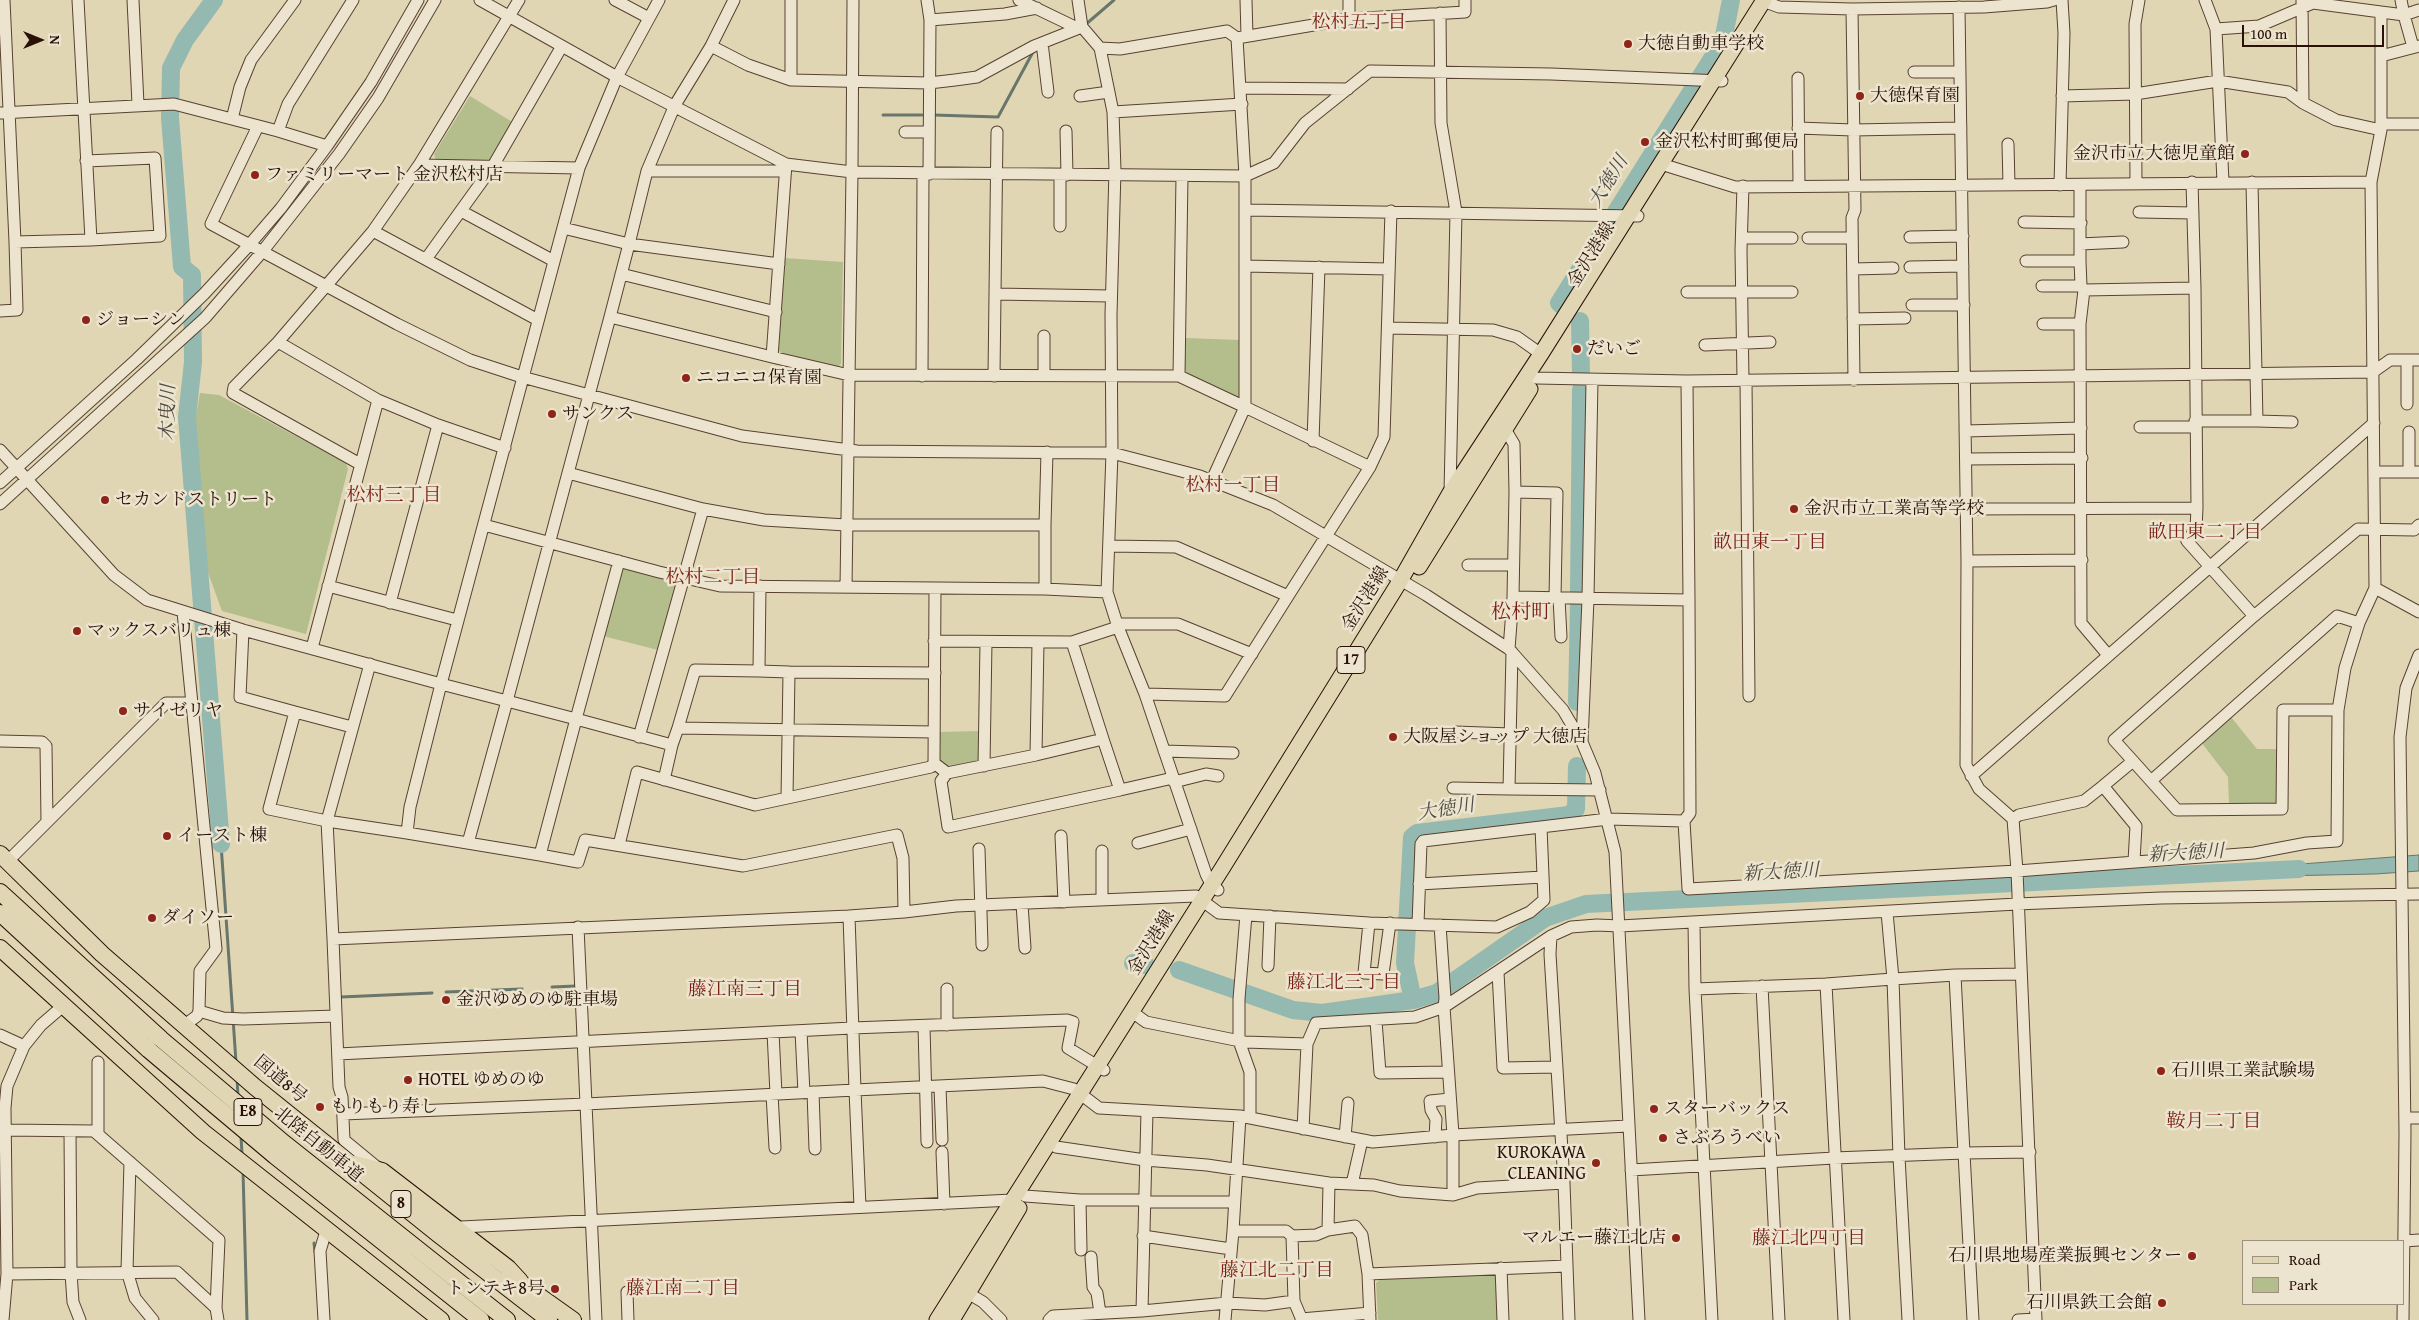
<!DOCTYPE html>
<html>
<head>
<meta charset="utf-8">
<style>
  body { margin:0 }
  #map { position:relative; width:2419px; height:1320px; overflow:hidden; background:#e1d6b4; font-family:"Gentium Book Plus",serif }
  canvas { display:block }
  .legend { position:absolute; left:2242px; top:1240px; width:162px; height:65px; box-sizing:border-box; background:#ece4ce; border:1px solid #9e907e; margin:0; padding:6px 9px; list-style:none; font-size:15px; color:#291107 }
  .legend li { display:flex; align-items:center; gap:10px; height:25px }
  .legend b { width:25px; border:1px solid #9e907e }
  .north { position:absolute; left:15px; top:15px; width:50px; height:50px; -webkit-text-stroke:4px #ece4ce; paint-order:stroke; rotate:90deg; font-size:14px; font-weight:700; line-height:20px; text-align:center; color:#291107 }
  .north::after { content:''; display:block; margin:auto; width:18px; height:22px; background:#291107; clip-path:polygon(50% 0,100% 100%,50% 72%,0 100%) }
  .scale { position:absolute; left:2242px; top:25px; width:142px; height:22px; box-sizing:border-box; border:2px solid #291107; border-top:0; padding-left:6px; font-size:15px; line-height:18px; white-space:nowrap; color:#291107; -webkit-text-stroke:4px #ece4ce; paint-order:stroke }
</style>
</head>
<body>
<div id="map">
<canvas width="2419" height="1320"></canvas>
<ul class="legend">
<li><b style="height:6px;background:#e1d6b4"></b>Road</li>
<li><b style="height:14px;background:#b4bd8c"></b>Park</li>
</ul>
<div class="north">N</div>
<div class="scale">100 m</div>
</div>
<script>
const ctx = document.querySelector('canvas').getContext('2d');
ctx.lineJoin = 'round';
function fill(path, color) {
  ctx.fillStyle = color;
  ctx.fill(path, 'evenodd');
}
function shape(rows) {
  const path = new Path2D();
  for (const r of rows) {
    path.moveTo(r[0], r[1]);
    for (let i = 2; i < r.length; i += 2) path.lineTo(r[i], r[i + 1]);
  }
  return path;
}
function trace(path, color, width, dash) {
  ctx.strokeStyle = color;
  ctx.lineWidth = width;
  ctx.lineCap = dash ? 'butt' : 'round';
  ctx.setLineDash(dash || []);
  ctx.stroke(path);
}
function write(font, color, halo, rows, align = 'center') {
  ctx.font = font + ' "Gentium Book Plus","Noto Serif JP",serif';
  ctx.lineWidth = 5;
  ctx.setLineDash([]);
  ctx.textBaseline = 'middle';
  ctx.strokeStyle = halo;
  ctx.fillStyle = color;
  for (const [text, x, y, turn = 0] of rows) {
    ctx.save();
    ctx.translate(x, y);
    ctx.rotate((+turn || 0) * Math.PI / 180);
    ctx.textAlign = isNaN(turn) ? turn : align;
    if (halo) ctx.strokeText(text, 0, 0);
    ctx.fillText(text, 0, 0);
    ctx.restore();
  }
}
fill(shape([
  [470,96,514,123,491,160,436,161,434,154],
  [784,258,843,262,841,364,837,368,781,354,778,349],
  [1186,338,1240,340,1240,394,1237,397,1188,374,1185,370],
  [200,393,219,395,346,463,348,469,306,634,222,611,202,556,195,421],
  [625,569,672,580,677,584,658,650,603,636,621,572],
  [2231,717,2257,749,2278,749,2277,800,2274,805,2229,804,2228,777,2201,742],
  [981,731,980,757,977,763,949,769,937,757,938,732],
  [1492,1273,1497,1277,1499,1320,1378,1320,1376,1283,1381,1279]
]), '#b4bd8c');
const water = shape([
  [2419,855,2419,871,2375,874,2277,876,2275,866,2419,855]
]);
fill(water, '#94b9b0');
trace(water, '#69766c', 1);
trace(shape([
  [1085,25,1114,0],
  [883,115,922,115],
  [934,115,998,117,1033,52],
  [221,844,236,1062],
  [552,987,576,986],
  [446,992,522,989],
  [341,997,432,993],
  [237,1078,238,1097],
  [241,1136,242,1154],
  [243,1171,247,1320],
  [314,1243,315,1252]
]), '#69766c', 3);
trace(shape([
  [214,0,185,40,171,68,170,118,182,267,192,275,193,362,187,417,221,844],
  [1561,305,1559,303,1723,41,1731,0],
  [1580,321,1581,375],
  [1579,592,1581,389],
  [1577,702,1579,602],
  [1133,963,1146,965],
  [1179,970,1293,1010,1322,1013,1413,1000,1437,993,1545,918,1586,904,2299,869],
  [1413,1000,1405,963,1412,837,1417,833,1569,815,1576,809,1577,766]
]), '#94b9b0', 18);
const minor = shape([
  [4,0,15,242],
  [133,0,138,104],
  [480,0,617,77,786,164,852,172,846,587],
  [615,0,649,18],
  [734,0,711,46,675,105,647,171,629,244,779,264],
  [853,0,852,172,1245,176,1245,407,1370,467,1288,596,1176,547,1110,546],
  [927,0,930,20,929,174],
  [1019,0,1073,26,1082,27,1100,48,1113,112,1115,170,1111,315,1112,453,1107,592,1118,627,1145,694,1206,874,1211,884,1218,890],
  [1246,0,1247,36],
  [2205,0,2216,29,2223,182],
  [2302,0,2303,103,2336,120,2381,130],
  [1763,1,1779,7,1852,9,1855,210,1852,218,1854,380],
  [1959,7,1967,561,1966,765,1979,789,2013,819,2017,871,2036,1320],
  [1852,9,1984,7,2047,2,2054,0],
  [1440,13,1441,123,1456,212,1450,493],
  [1349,19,1349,0],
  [930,20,1005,14,1037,8],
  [2216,29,2259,26,2313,3,2381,12],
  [1237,38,1245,176,1274,163,1305,123,1370,71,1551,74,1722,81],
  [1042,43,1048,92],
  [711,46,748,65,791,80,929,83,955,80,977,77,1034,46,1082,27,1078,0],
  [2413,47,2404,15,2419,10],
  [1100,48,1120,49,1227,31,1237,38,1349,19,1465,12,1465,0],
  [2381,56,2419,46],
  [1914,72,1960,72],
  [1798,78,1799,186],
  [791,80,791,0],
  [1241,88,1348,89],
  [1080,96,1109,92],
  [2062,96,2135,94,2218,81,2288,92,2303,103],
  [1113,112,1242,104],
  [0,113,174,104,278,131,327,146],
  [232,119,240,87,251,60,295,0],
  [2381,124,2419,124],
  [258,126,211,224,397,324,470,360,522,377,742,436,857,451,1112,453,1200,476,1273,505,1426,595,1509,649,1563,710,1582,742,1595,773,1615,852,1639,1320],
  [1798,128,1853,130,1961,128],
  [278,131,288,104,353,0],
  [1066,131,1067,175],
  [905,132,929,132],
  [2008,144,2009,185],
  [86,161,155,158,160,236,91,240],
  [786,164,772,357,610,317,568,473,703,509,764,520,846,525,1045,525,1047,452],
  [1661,164,1735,187,2371,182],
  [419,165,519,0],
  [647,171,779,171,786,164],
  [2192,182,2195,288,2197,508,2196,529,2187,541,2254,616],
  [2136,184,2135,24,2139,0],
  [2060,185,2064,33,2062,0],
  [2080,185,2080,261,2081,286,2084,290,2080,324,2081,623,2108,655],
  [1246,210,1638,216],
  [461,211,554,261],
  [2139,212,2193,213],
  [2024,222,2081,223],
  [1060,226,1060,175],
  [563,228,629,244,610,317],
  [373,231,538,320],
  [1910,237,1963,236],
  [1743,238,1792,238],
  [1808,238,1852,238],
  [2080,244,2123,242],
  [426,259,493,166,562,46],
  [2026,261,2080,261],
  [1245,266,1389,269],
  [1910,267,1963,266],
  [1853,269,1893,268],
  [621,274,776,312],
  [2042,286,2081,286],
  [2084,290,2195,288],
  [1687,292,1792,292],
  [995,294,1111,296],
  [1912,305,1964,305],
  [0,311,17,310,15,242,91,240,78,0],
  [1853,319,1905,318],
  [2043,324,2080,324],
  [1388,328,1493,330,1517,337,1541,354],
  [1044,336,1044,375],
  [278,342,378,400],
  [1705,345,1770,342],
  [772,357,849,375,1179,376,1245,407,1212,480],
  [1527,375,1536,378,1687,381,2373,372,2390,360,2419,360],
  [922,376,923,174],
  [994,376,997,132],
  [1179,376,1182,176],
  [1743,380,1741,250,1743,186],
  [1746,380,1749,696],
  [1687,381,1689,600],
  [2407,404,2407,360],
  [2195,421,2257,421,2252,182],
  [2257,421,2292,422],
  [1499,426,1505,429,1514,444,1515,492,1513,597],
  [2140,427,2195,427],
  [1965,431,2081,428],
  [2409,432,2409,472],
  [1313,441,1319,267],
  [0,450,114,575,147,600,243,630,441,684,579,168,617,77,659,0],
  [1966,459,2082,458],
  [360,464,233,393,234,387,278,342,373,231,419,165,579,168],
  [1370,467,1384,437,1391,211],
  [2375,472,2419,472],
  [568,473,507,701,441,684,410,807,407,833,540,855,576,719,672,745,678,728,934,732],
  [0,483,137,359,204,294,250,244,281,208,327,146,371,82,418,0],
  [1515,492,1557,493,1555,598],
  [0,504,205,318,262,252,339,154,378,98,435,0],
  [1966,509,2197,508],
  [484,525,659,572,720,586,1045,589,1107,592],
  [1967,561,2082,560],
  [1468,565,1513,565],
  [328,586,457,620],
  [2375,588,2419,612],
  [1045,589,1045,525],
  [1559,598,1561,637],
  [390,603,438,425],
  [183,612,216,949,200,971,199,1011,197,1016,186,1024],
  [1117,624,1178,624,1252,654],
  [243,630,240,697,295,712,269,809,327,821,333,939,849,916,855,1090,1043,1081,1074,1089,1099,1108,1240,1116,1233,1231,1286,1231,1292,1236,1294,1301,1302,1320],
  [934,641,1072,642,1118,627],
  [1072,642,1103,739],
  [312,648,378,400,438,425,505,448],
  [1509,649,1513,597,1689,600,1690,813,1684,821],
  [1512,652,1509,789,1600,790],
  [370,664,327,821,407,833],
  [759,671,789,672,787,798],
  [789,672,935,673],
  [1145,694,1225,696,1288,596],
  [295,712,352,727],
  [678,728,695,670,759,671,760,586],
  [1455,732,1511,734],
  [639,737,703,509],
  [0,741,42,742,46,746,47,822],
  [1582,742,1588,599,1592,380],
  [1164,751,1233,753],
  [1036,755,1038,642],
  [2133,761,2114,740,2254,616,2358,529,2414,530,2419,525],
  [934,763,935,589],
  [984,766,986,642],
  [947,773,941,781,948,827,1120,790],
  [1971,776,2374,423],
  [664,780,672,745],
  [2152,780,2337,616,2359,623],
  [1174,782,1206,774,1218,776],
  [1453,788,1509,789],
  [2013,819,2019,815,2084,801,2103,786],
  [1061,836,1064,902],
  [468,843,507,701,576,719,619,561],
  [1138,843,1191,829],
  [619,845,637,772,755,805,931,767,934,763,947,773,1036,755,1103,739,1120,790,1173,778],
  [979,849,982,945],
  [1102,851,1102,900],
  [540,855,578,862,585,840,743,866,897,835,903,858,904,912,956,906,1196,896,1219,913,1369,923,1497,927,1530,912,1544,900,1541,827],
  [8,861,166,703,192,703],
  [2134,861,2136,826,2103,786,2133,761,2177,810,2282,809,2283,710,2338,710],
  [1419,884,1543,877],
  [1022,904,1025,948],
  [1887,912,1893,979,1955,975,1964,1153,2030,1152],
  [1246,915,1239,999,1239,1041,1250,1072,1250,1117],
  [849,916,904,912],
  [1369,923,1364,973,1383,974,1390,923],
  [1694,923,1695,989,1712,1320],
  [1418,924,1421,844,1423,841,1608,819,1684,821,1688,889,2017,871,2254,853,2307,843,2337,841,2338,710,2345,668,2359,623,2375,588,2371,182,2381,130,2381,12,2404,15,2401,0],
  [1440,925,1445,998,1444,1007,1551,936],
  [578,927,586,1104,855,1090,860,1207],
  [333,939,339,1087,342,1097,344,1140,378,1168],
  [1268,966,1270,916],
  [1498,972,1503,1068,1556,1067],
  [1955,975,2021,974],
  [1826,984,1893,979,1899,1157,1908,1320],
  [1762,986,1779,1320],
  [947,989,947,1025],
  [1695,989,1826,984,1844,1320],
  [199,1011,223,1018,243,1019,336,1016],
  [1131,1011,1146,1022,1245,1042,1307,1044,1316,1023,1415,1017,1444,1007,1453,1135,1453,1195,1477,1188,1564,1183],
  [1376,1021,1380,1073,1448,1072],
  [924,1026,927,1142],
  [801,1031,804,1093],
  [773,1032,776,1094],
  [0,1035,24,1046],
  [338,1054,852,1028,1067,1020,1073,1022,1068,1048,1104,1070],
  [98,1062,98,1134],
  [940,1087,942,1140],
  [813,1092,815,1149],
  [772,1094,775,1148],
  [343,1114,586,1104,596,1320],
  [1240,1116,1373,1142,1453,1135,1628,1126],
  [2405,1118,2419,1118],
  [1303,1129,1307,1044],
  [6,1130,94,1131,219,1240,216,1308,218,1320],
  [70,1131,71,1273,73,1302,80,1320],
  [1345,1137,1348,1103],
  [1435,1137,1436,1119,1431,1110,1430,1101,1450,1099],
  [1049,1142,1056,1147,1145,1160,1207,1165,1329,1183,1374,1185,1400,1191,1453,1195],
  [942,1152,944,1204],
  [130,1162,127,1271,135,1298,153,1320],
  [1631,1170,1834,1158,1964,1153,1973,1320],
  [1352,1184,1362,1140],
  [1018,1191,1025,1196,1080,1200,1144,1200],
  [1080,1200,1081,1250],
  [1143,1202,1234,1202],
  [458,1230,461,1227,1012,1200],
  [1328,1230,1329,1183],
  [1143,1236,1231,1249],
  [1292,1236,1316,1235,1328,1230,1355,1226,1362,1235,1368,1274,1370,1320],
  [2404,1241,2419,1240],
  [1091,1257,1093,1287,1097,1293,1100,1313],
  [1501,1268,1503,1320],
  [7,1274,177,1272,216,1308],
  [1368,1274,1567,1266],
  [961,1289,983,1302,1001,1320],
  [627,1292,628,1320],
  [1142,1311,1227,1303,1265,1305,1294,1301],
  [1301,1319,1370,1313],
  [3,1320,7,1274,5,1108,7,1086,24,1046,41,1025,63,1006],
  [324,1320,320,1251,326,1231],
  [1049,1320,1053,1316,1142,1311,1147,1111],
  [1225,1320,1233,1231],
  [1569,1320,1564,1183,1550,954,1551,936,1571,927,1597,925,1620,926,2017,904,2161,898,2419,894],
  [2018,1320,2036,1319],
  [2403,1320,2405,1133,2400,737,2406,688,2419,655]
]);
const major = shape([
  [1419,567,1530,389],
  [937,1320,1223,867,1400,581,1450,493,1541,354,1764,0],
  [952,1320,1019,1208]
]);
const highway = shape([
  [0,854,102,954,255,1087,438,1234,549,1320],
  [0,892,161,1039,284,1143,507,1320],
  [0,913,149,1050,275,1156,481,1320],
  [0,948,203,1132,441,1320],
  [355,1164,382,1171,508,1268,520,1281],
  [511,1276,573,1320]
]);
trace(minor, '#574232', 13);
trace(major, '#291107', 17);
trace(highway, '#291107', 18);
trace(minor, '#ece4ce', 11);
trace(major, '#e1d6b4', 15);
trace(highway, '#e1d6b4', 16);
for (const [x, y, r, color] of [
  [1628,44,5,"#8f2418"],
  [1860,96,5,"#8f2418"],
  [1645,142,5,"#8f2418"],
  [2245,154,5,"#8f2418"],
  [255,175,5,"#8f2418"],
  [86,320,5,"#8f2418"],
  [1577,349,5,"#8f2418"],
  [686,378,5,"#8f2418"],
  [552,414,5,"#8f2418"],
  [105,500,5,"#8f2418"],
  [1794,509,5,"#8f2418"],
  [77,631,5,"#8f2418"],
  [123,711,5,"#8f2418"],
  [1393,737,5,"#8f2418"],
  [167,836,5,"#8f2418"],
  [152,918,5,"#8f2418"],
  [446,1000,5,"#8f2418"],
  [2161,1071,5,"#8f2418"],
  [408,1080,5,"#8f2418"],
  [320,1107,5,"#8f2418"],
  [1654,1109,5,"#8f2418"],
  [1663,1138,5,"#8f2418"],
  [1596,1163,5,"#8f2418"],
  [1676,1238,5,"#8f2418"],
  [2192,1256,5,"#8f2418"],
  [555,1289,5,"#8f2418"],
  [2162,1303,5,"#8f2418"]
]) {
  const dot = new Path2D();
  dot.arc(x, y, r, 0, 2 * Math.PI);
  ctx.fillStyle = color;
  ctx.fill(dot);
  trace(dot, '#ece4ce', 2);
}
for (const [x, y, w] of [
  [1351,660,28],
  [248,1112,28],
  [401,1204,20]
]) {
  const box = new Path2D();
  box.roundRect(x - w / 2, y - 13.5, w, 27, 4);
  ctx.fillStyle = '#ece4ce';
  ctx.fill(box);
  trace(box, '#291107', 1);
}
write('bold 16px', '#291107', null, [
  ["17",1351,660],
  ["E8",248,1112],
  ["8",401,1204]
]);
write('18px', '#291107', '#ece4ce', [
  ["大徳自動車学校",1638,44],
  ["大徳保育園",1870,96],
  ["金沢松村町郵便局",1655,142],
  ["金沢市立大徳児童館",2235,154,"right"],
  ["ファミリーマート 金沢松村店",265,175],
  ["ジョーシン",96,320],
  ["だいご",1587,349],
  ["ニコニコ保育園",696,378],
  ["サンクス",562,414],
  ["セカンドストリート",115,500],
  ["金沢市立工業高等学校",1804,509],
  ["マックスバリュ棟",87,631],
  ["サイゼリヤ",133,711],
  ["大阪屋ショップ 大徳店",1403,737],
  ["イースト棟",177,836],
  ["ダイソー",162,918],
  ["金沢ゆめのゆ駐車場",456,1000],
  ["石川県工業試験場",2171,1071],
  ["HOTEL ゆめのゆ",418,1080],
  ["もりもり寿し",330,1107],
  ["スターバックス",1664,1109],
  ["さぶろうべい",1673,1138],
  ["KUROKAWA",1586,1153,"right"],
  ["CLEANING",1586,1174,"right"],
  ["マルエー藤江北店",1666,1238,"right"],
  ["石川県地場産業振興センター",2182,1256,"right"],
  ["トンテキ8号",545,1289,"right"],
  ["石川県鉄工会館",2152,1303,"right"]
], 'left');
write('18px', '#291107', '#ece4ce', [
  ["金沢港線",1592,255,-58],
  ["金沢港線",1366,599,-58],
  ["金沢港線",1152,943,-58],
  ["国道8号",280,1080,40],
  ["北陸自動車道",318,1145,39]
]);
write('19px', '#7a1f14', '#ece4ce', [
  ["松村五丁目",1359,23],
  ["松村一丁目",1233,486],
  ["松村三丁目",394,496],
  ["畝田東二丁目",2205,533],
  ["畝田東一丁目",1770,543],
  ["松村二丁目",713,578],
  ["藤江北三丁目",1344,983],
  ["藤江南三丁目",745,990],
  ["鞍月二丁目",2214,1122],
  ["藤江北四丁目",1809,1239],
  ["藤江北二丁目",1277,1271],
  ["藤江南二丁目",683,1289]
]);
write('italic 19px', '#4e4c42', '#ece4ce', [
  ["大徳川",1609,182,-58],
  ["木曳川",169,413,-89],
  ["大徳川",1446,810,-9],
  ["新大徳川",2186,854,-3],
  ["新大徳川",1781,873,-3]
]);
write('20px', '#7a1f14', '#ece4ce', [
  ["松村町",1521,613]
]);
</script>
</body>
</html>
